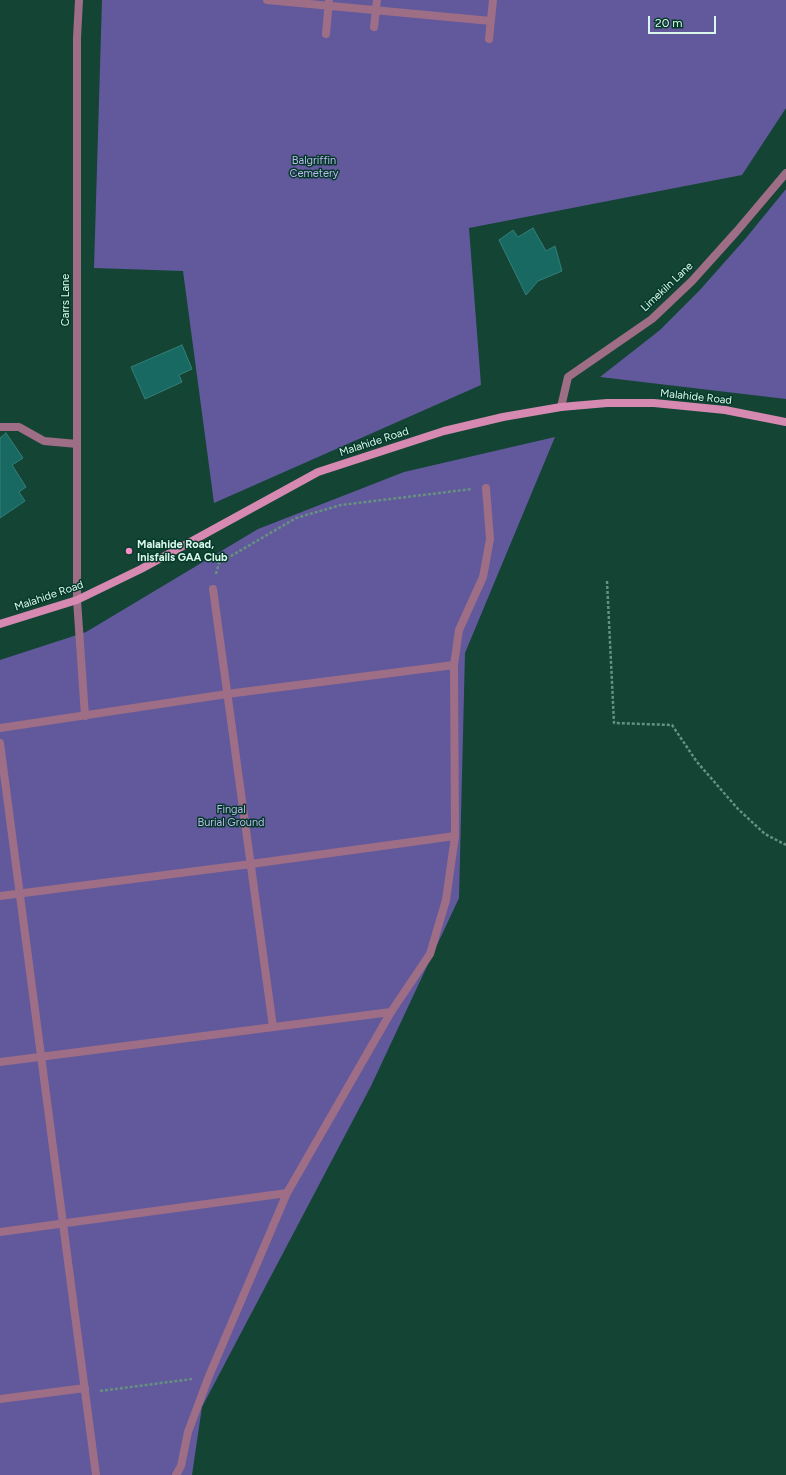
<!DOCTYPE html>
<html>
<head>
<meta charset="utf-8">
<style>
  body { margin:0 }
  #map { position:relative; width:786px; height:1475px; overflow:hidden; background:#134434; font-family:Figtree,sans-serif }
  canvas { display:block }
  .scale { position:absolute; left:648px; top:16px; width:68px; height:18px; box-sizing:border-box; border:2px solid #d9f8eb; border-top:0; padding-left:5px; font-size:12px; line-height:14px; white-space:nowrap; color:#d9f8eb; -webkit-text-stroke:3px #05392a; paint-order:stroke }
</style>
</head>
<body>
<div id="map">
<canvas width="786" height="1475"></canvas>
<div class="scale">20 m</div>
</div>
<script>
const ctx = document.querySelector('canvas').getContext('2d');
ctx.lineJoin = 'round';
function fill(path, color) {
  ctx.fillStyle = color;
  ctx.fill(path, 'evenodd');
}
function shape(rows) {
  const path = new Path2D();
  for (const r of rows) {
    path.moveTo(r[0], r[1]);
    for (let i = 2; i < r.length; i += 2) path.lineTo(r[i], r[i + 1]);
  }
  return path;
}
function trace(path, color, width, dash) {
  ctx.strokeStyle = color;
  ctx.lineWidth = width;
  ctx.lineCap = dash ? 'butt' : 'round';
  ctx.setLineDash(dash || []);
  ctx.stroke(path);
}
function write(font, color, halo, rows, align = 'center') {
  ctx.font = font + ' Figtree,sans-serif';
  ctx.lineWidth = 3;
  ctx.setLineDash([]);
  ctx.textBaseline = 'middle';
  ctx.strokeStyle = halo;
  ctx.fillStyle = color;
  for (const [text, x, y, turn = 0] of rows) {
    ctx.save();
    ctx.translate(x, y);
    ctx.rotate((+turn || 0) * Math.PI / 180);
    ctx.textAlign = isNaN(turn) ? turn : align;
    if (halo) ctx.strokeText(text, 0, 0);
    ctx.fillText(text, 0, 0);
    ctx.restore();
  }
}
fill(shape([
  [102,0,786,0,786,108,742,175,469,228,481,385,214,503,183,271,94,268],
  [786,189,786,399,600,377,660,330,699,291,746,238],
  [555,437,465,653,459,898,371,1086,202,1407,192,1475,0,1475,0,660,86,632,258,529,404,472]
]), '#61599b');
const building = shape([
  [533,228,546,251,555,246,562,271,538,281,526,295,499,240,513,230,518,237,533,228],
  [182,345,192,369,179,375,182,382,145,399,131,367,182,345],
  [6,433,23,458,12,465,26,487,19,492,25,501,0,518,0,438,6,433]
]);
fill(building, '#196963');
trace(building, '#347f79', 1);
trace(shape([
  [216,574,219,563,296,518,341,505,472,489],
  [607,581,614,723,672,725,697,762,738,809,765,834,786,845],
  [100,1391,192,1379]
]), '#669081', 2.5, [3, 2]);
trace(shape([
  [267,0,491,21],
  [374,27,377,0],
  [326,34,329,0],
  [489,39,493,0],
  [213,589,273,1027],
  [77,600,85,716],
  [0,728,227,694,454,665],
  [0,743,96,1475],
  [0,896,251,864,455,836],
  [0,1062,391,1012],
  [0,1232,287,1193],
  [0,1399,85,1388],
  [176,1475,181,1466,188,1432,209,1376,287,1193,391,1012,430,954,446,900,455,836,454,665,459,630,483,577,490,539,486,488]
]), '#9e6e86', 8);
trace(shape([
  [561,407,568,377,652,319,692,281,737,231,786,173],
  [0,427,19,427,44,441,77,444],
  [77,600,77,38,79,0]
]), '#9e6e86', 8);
trace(shape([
  [0,624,77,600,141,569,318,472,444,431,503,417,561,407,607,403,654,403,725,410,786,422]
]), '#d689b1', 8);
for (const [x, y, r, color] of [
  [129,551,4,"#fa8fc8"]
]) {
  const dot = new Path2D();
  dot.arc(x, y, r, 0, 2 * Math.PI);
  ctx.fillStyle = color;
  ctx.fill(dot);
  trace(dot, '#05392a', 1.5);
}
write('11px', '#bcb8ed', '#05392a', [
  ["Balgriffin",314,161],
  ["Cemetery",314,174],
  ["Fingal",231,810],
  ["Burial Ground",231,823]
]);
write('11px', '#d9f8eb', '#05392a', [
  ["Limekiln Lane",667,287,-43],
  ["Carrs Lane",66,300,-90],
  ["Malahide Road",696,397,6],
  ["Malahide Road",374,442,-18],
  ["Malahide Road",49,596,-19]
]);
write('bold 11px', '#d9f8eb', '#05392a', [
  ["Malahide Road,",137,545],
  ["Inisfails GAA Club",137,558]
], 'left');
</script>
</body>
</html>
